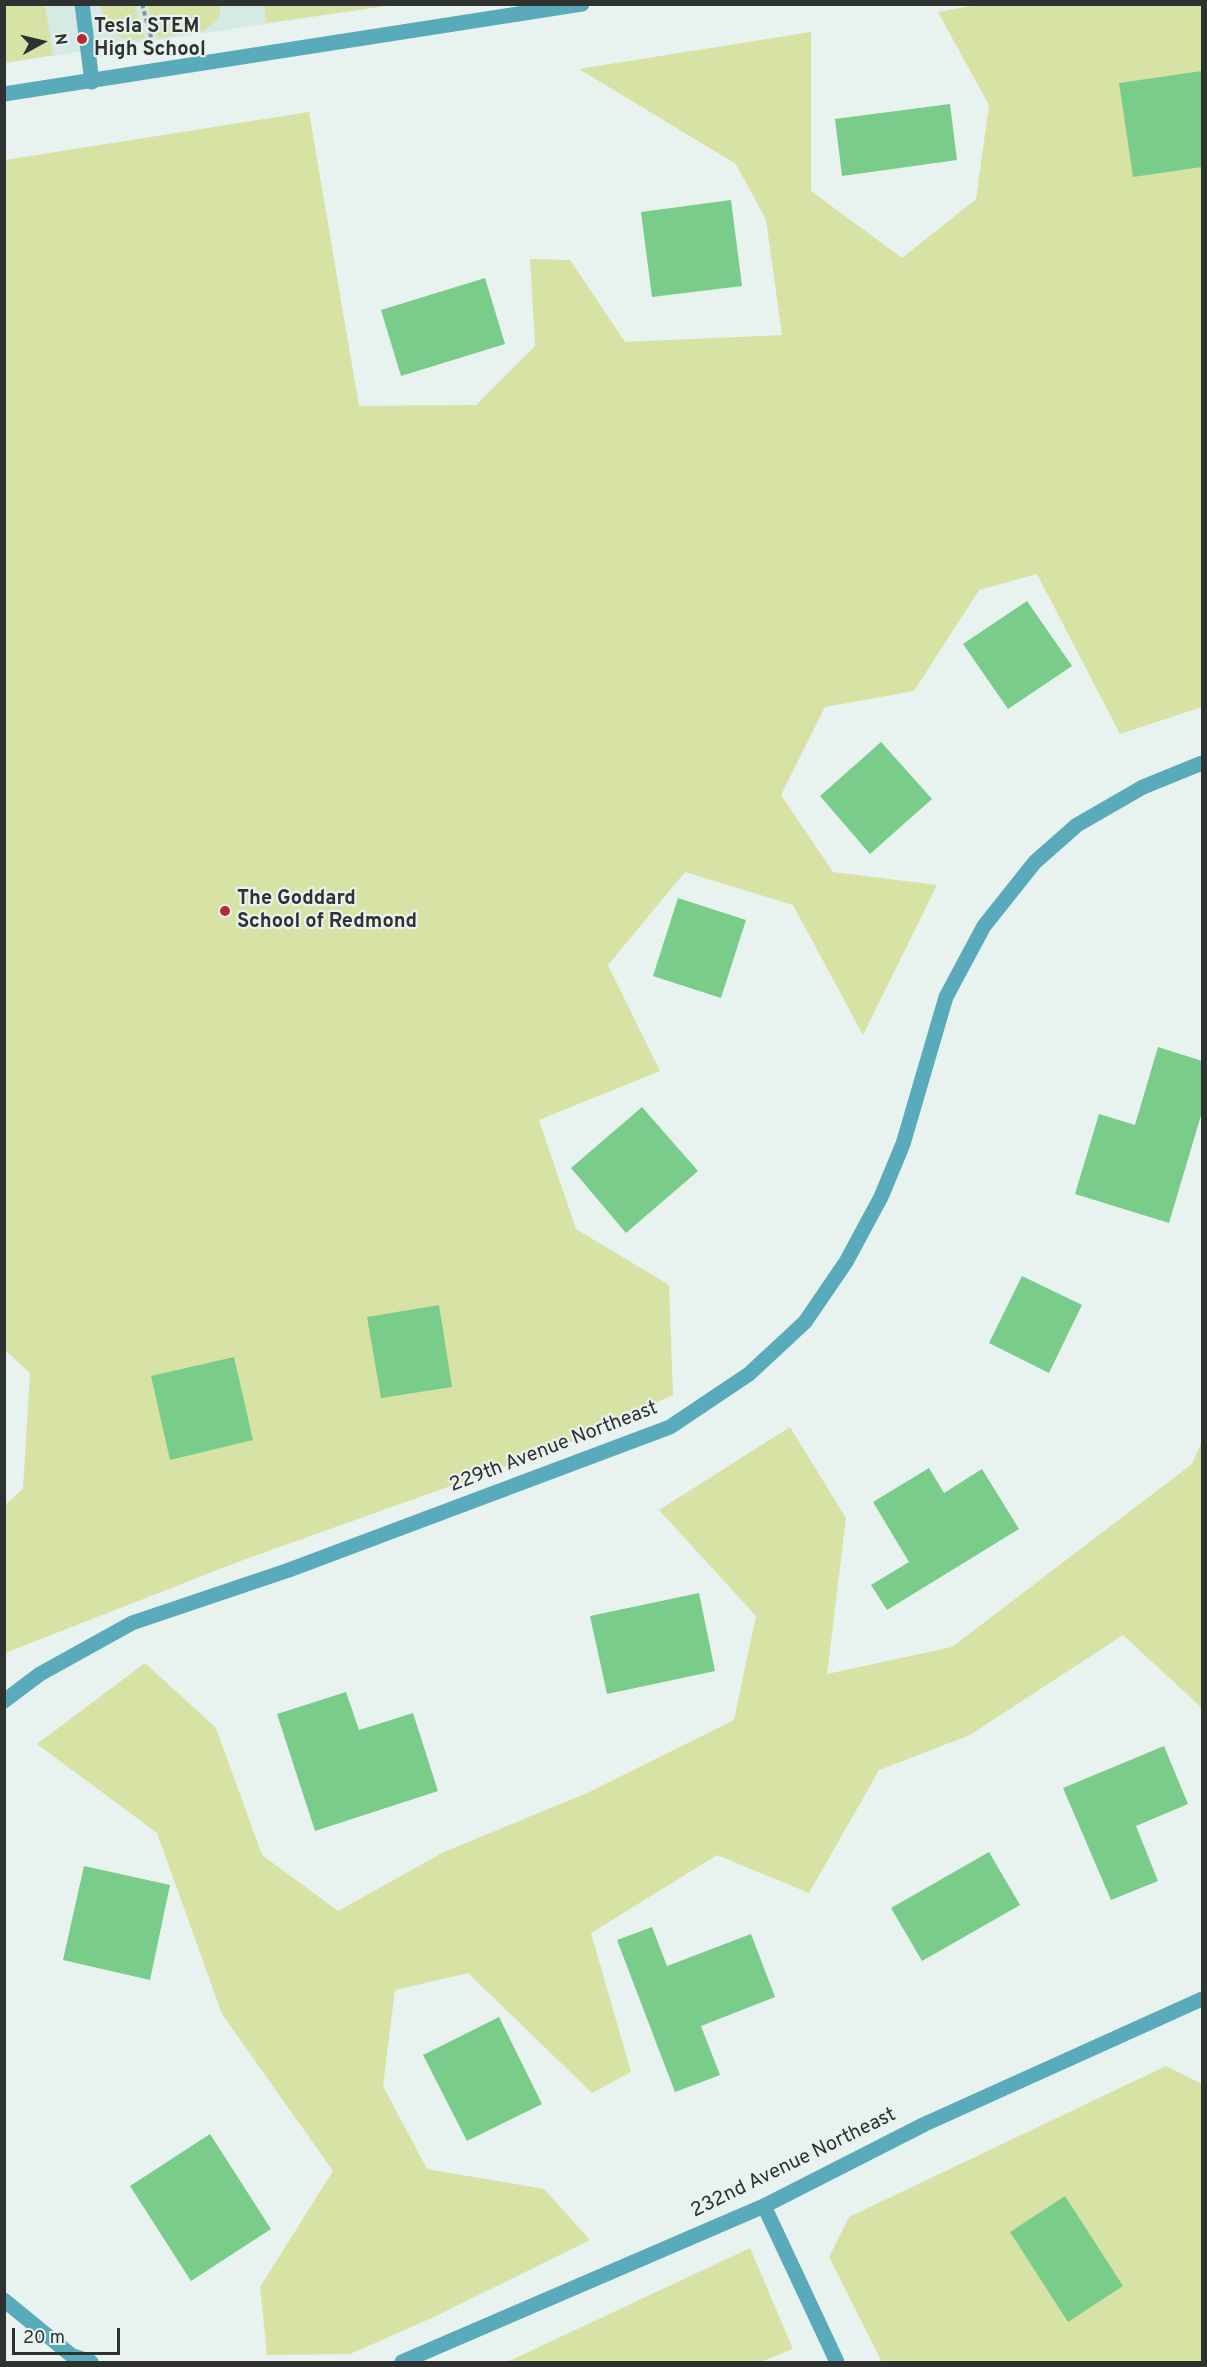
<!DOCTYPE html>
<html>
<head>
<meta charset="utf-8">
<style>
  body { margin:0 }
  #map { position:relative; width:1207px; height:2367px; overflow:hidden; background:#e8f2ef; font-family:Overpass,sans-serif }
  canvas { display:block }
  .frame { position:absolute; inset:0; border:6px solid #2e3231; pointer-events:none }
  .north { position:absolute; left:12px; top:12px; width:60px; height:60px; -webkit-text-stroke:4px #e8f2ef; paint-order:stroke; rotate:82deg; font-size:16px; font-weight:700; line-height:24px; text-align:center; color:#2e3231 }
  .north::after { content:''; display:block; margin:auto; width:21px; height:27px; background:#2e3231; clip-path:polygon(50% 0,100% 100%,50% 72%,0 100%) }
  .scale { position:absolute; left:12px; top:2328px; width:108px; height:27px; box-sizing:border-box; border:3px solid #2e3231; border-top:0; padding-left:8px; font-size:18px; line-height:21px; white-space:nowrap; color:#2e3231; -webkit-text-stroke:4px #e8f2ef; paint-order:stroke }
</style>
</head>
<body>
<div id="map">
<canvas width="1207" height="2367"></canvas>
<div class="frame"></div>
<div class="north">N</div>
<div class="scale">20 m</div>
</div>
<script>
const ctx = document.querySelector('canvas').getContext('2d');
ctx.lineJoin = 'round';
function fill(path, color) {
  ctx.fillStyle = color;
  ctx.fill(path, 'evenodd');
}
function shape(rows) {
  const path = new Path2D();
  for (const r of rows) {
    path.moveTo(r[0], r[1]);
    for (let i = 2; i < r.length; i += 2) path.lineTo(r[i], r[i + 1]);
  }
  return path;
}
function trace(path, color, width, dash) {
  ctx.strokeStyle = color;
  ctx.lineWidth = width;
  ctx.lineCap = dash ? 'butt' : 'round';
  ctx.setLineDash(dash || []);
  ctx.stroke(path);
}
function write(font, color, halo, rows, align = 'center') {
  ctx.font = font + ' Overpass,sans-serif';
  ctx.lineWidth = 4.5;
  ctx.setLineDash([]);
  ctx.textBaseline = 'middle';
  ctx.strokeStyle = halo;
  ctx.fillStyle = color;
  for (const [text, x, y, turn = 0] of rows) {
    ctx.save();
    ctx.translate(x, y);
    ctx.rotate((+turn || 0) * Math.PI / 180);
    ctx.textAlign = isNaN(turn) ? turn : align;
    if (halo) ctx.strokeText(text, 0, 0);
    ctx.fillText(text, 0, 0);
    ctx.restore();
  }
}
fill(shape([
  [5,5,393,5,5,63]
]), '#d6eae5');
fill(shape([
  [5,4,45,5,53,55,5,63],
  [264,4,393,4,393,5,266,23],
  [983,4,1202,5,1202,707,1120,734,1037,574,979,590,914,691,825,707,781,795,833,872,937,885,863,1035,793,905,685,872,608,965,660,1071,539,1120,576,1229,669,1285,673,1395,560,1447,243,1560,5,1653,5,1505,23,1489,30,1373,5,1350,5,160,309,112,359,406,476,405,535,346,530,259,570,260,625,342,782,335,766,220,736,164,579,69,811,32,811,191,902,258,976,199,989,105,938,12],
  [100,5,134,5,145,38,128,41,117,35,105,22],
  [147,5,147,4,221,5,219,17,204,31,157,38],
  [790,1427,846,1518,827,1674,952,1647,1192,1464,1202,1441,1202,1708,1123,1635,970,1735,879,1770,809,1893,717,1855,591,1933,631,2072,592,2093,468,1973,395,1990,383,2086,427,2169,544,2189,590,2240,434,2317,350,2354,267,2355,260,2287,333,2171,222,2014,157,1833,37,1744,145,1663,216,1728,262,1855,338,1911,444,1852,587,1793,734,1720,756,1616,659,1510],
  [1166,2066,1202,2084,1202,2362,882,2362,829,2257,849,2217],
  [750,2248,793,2349,761,2362,507,2362]
]), '#d6e3a4');
fill(shape([
  [1202,71,1202,167,1133,177,1119,83],
  [950,104,957,160,842,176,835,119],
  [731,200,742,286,652,297,641,212],
  [485,278,505,344,401,376,381,310],
  [1027,601,1072,666,1008,709,963,644],
  [881,742,932,799,870,854,820,796],
  [678,898,746,920,721,998,653,976],
  [1158,1047,1202,1061,1202,1112,1169,1223,1075,1194,1099,1114,1135,1125],
  [642,1107,698,1171,626,1233,571,1168],
  [1022,1276,1082,1305,1049,1373,989,1343],
  [439,1305,452,1387,381,1398,367,1317],
  [234,1357,253,1440,170,1460,151,1376],
  [929,1468,944,1493,982,1469,1019,1529,887,1610,871,1585,909,1562,873,1502],
  [699,1593,715,1671,607,1694,590,1616],
  [346,1692,359,1730,413,1713,438,1791,315,1831,277,1714],
  [1164,1746,1188,1804,1136,1826,1158,1881,1111,1900,1063,1788],
  [989,1852,1020,1905,922,1961,891,1908],
  [84,1866,170,1885,150,1980,63,1960],
  [652,1927,667,1966,751,1934,775,1997,701,2026,720,2075,675,2092,617,1940],
  [499,2017,542,2104,467,2141,423,2055],
  [210,2134,271,2229,191,2281,130,2186],
  [1065,2196,1123,2286,1068,2322,1010,2232]
]), '#7acc8b');
trace(shape([
  [142,4,153,44]
]), '#8b9290', 4, [4.5, 3]);
trace(shape([
  [82,4,92,82]
]), '#59aaba', 15);
trace(shape([
  [4,94,582,4],
  [4,1701,40,1674,132,1623,289,1570,670,1427,749,1374,805,1322,846,1262,881,1197,903,1144,946,997,984,926,1035,862,1077,825,1143,787,1202,763],
  [764,2206,837,2362],
  [4,2300,71,2355,91,2362],
  [402,2362,764,2206,925,2124,1202,1999]
]), '#59aaba', 15);
for (const [x, y, r, color] of [
  [82,39,6,"#b92931"],
  [225,911,6,"#b92931"]
]) {
  const dot = new Path2D();
  dot.arc(x, y, r, 0, 2 * Math.PI);
  ctx.fillStyle = color;
  ctx.fill(dot);
  trace(dot, '#e8f2ef', 2);
}
write('bold 20px', '#2e3231', '#e8f2ef', [
  ["Tesla STEM",94,28],
  ["High School",94,51],
  ["The Goddard",237,900],
  ["School of Redmond",237,923]
], 'left');
write('20px', '#2e3231', '#e8f2ef', [
  ["229th Avenue Northeast",554,1448,-21],
  ["232nd Avenue Northeast",794,2164,-26]
]);
</script>
</body>
</html>
